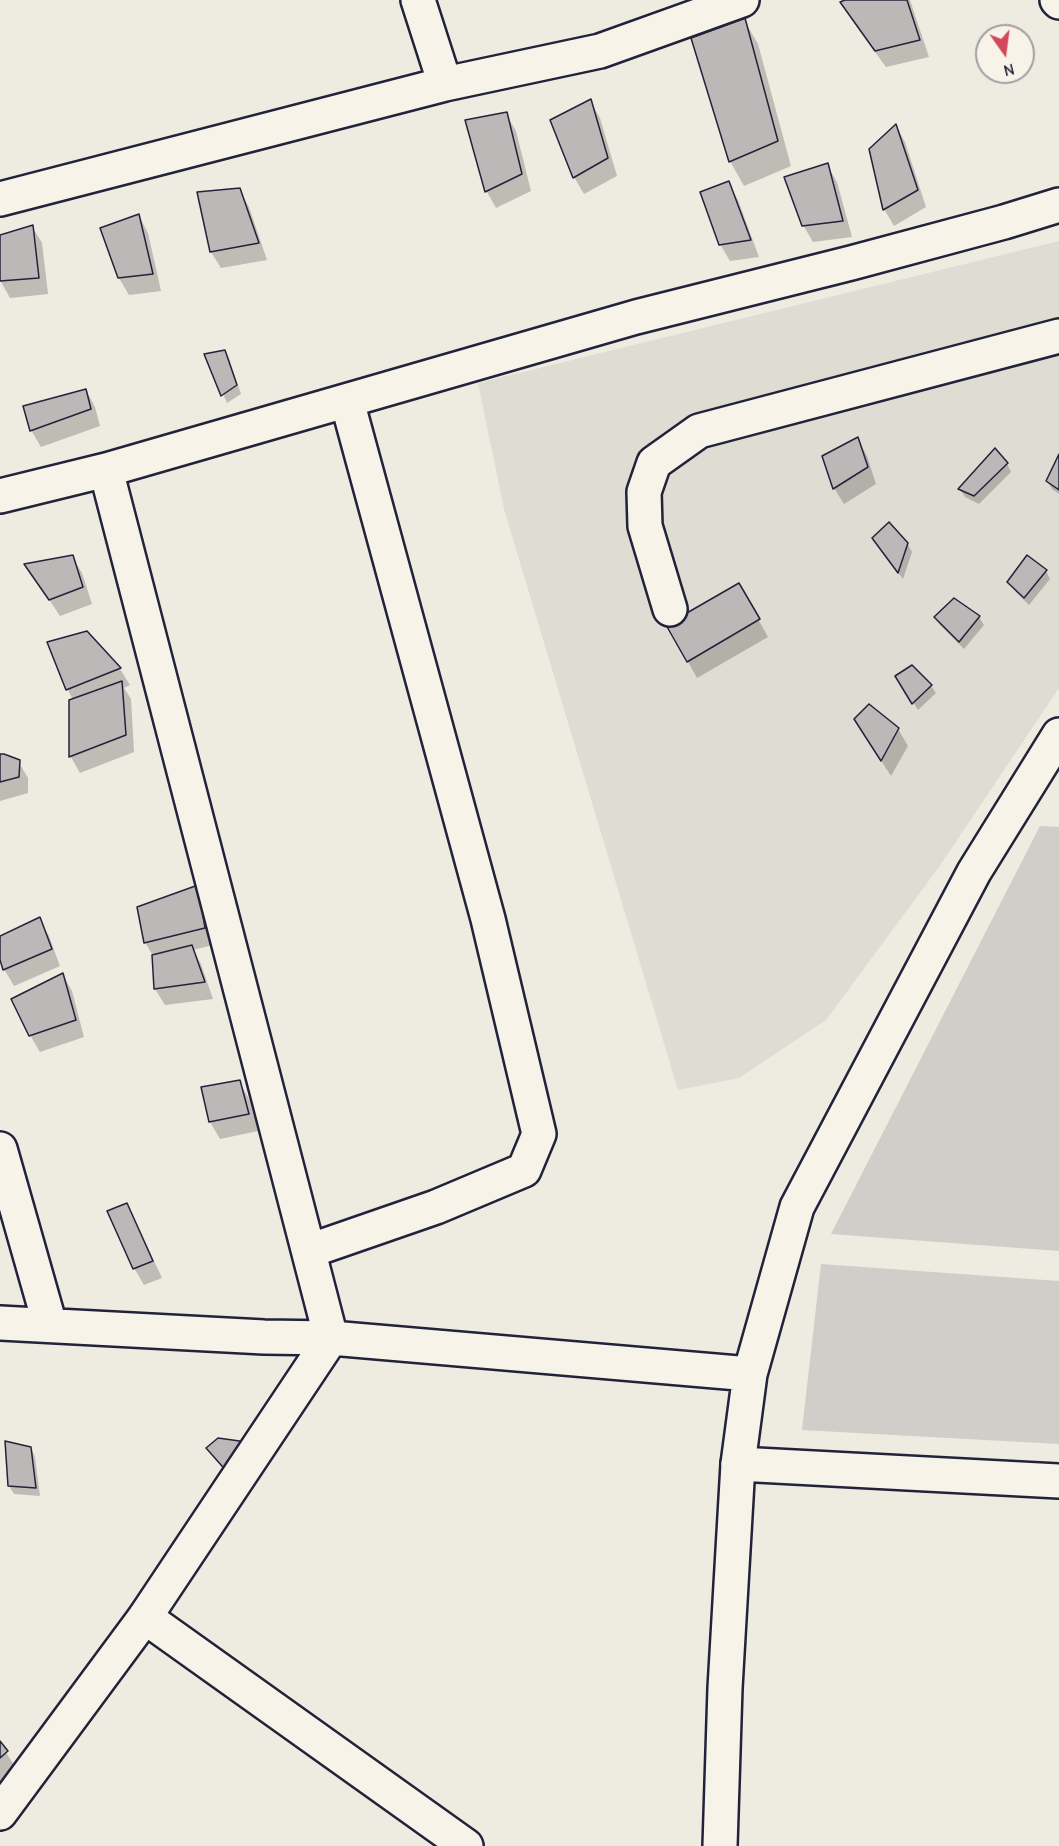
<!DOCTYPE html>
<html>
<head>
<meta charset="utf-8">
<style>
  body { margin:0 }
  #map { position:relative; width:1059px; height:1846px; overflow:hidden; background:#eeebe1; font-family:"Comic Neue",sans-serif }
  canvas { display:block }
  .north { position:absolute; left:975px; top:24px; width:60px; height:60px; box-sizing:border-box; background:#f7f3e8; border:2px solid #a29fa3; border-radius:50%; rotate:166deg; font-size:16px; font-weight:700; line-height:24px; text-align:center; color:#22223b }
  .north::after { content:''; display:block; margin:auto; width:21px; height:27px; background:#d1495b; clip-path:polygon(50% 0,100% 100%,50% 72%,0 100%) }
</style>
</head>
<body>
<div id="map">
<canvas width="1059" height="1846"></canvas>
<div class="north">N</div>
</div>
<script>
const ctx = document.querySelector('canvas').getContext('2d');
ctx.lineJoin = 'round';
function fill(path, color) {
  ctx.fillStyle = color;
  ctx.fill(path, 'evenodd');
}
function shape(rows) {
  const path = new Path2D();
  for (const r of rows) {
    path.moveTo(r[0], r[1]);
    for (let i = 2; i < r.length; i += 2) path.lineTo(r[i], r[i + 1]);
  }
  return path;
}
function trace(path, color, width, dash) {
  ctx.strokeStyle = color;
  ctx.lineWidth = width;
  ctx.lineCap = dash ? 'butt' : 'round';
  ctx.setLineDash(dash || []);
  ctx.stroke(path);
}
fill(shape([
  [1059,241,1059,688,939,867,826,1020,739,1078,678,1090,504,509,478,383]
]), '#dfdcd4');
fill(shape([
  [1040,826,1059,827,1059,1251,831,1234],
  [821,1264,1059,1281,1059,1444,802,1430]
]), '#d1cdc9');
fill(shape([
  [850,0,910,0,929,57,886,67,851,19,842,3],
  [744,20,758,44,791,166,744,186,730,161],
  [590,101,600,118,617,176,584,194,574,177],
  [506,114,516,131,531,191,496,208,487,192,467,121],
  [896,126,905,142,926,207,894,226,884,209,871,149],
  [827,165,837,182,852,237,813,242,803,225],
  [728,183,738,200,759,257,730,261,720,244],
  [239,190,249,207,267,260,221,268,211,252],
  [139,216,148,233,161,291,129,295,119,278],
  [32,226,42,243,48,294,10,298,0,280,0,236],
  [225,351,229,359,241,394,227,403,206,355],
  [86,390,95,407,100,426,41,447,31,430],
  [858,439,867,456,876,484,844,504,834,488],
  [1059,458,1059,494,1052,489,1047,481],
  [1007,464,1011,472,979,504,965,497,960,489],
  [907,543,912,552,903,579,878,546],
  [72,557,82,573,92,604,60,616,26,565],
  [1027,557,1046,571,1050,579,1029,605,1014,590,1009,582],
  [739,585,768,637,697,678,668,626],
  [954,600,979,617,984,625,964,649,940,625,935,618],
  [87,632,120,669,130,685,124,688,131,699,134,752,80,773,71,757,71,701,73,700,68,690,49,643],
  [897,676,931,686,936,693,918,710],
  [855,720,898,729,908,746,891,776],
  [0,756,18,761,28,778,28,793,0,801],
  [197,886,213,945,193,950,201,964,213,999,165,1005,155,989,153,956,145,942],
  [39,919,49,936,60,966,14,986,4,969,0,955,0,938],
  [63,975,72,991,84,1037,40,1052,30,1035],
  [239,1082,249,1099,258,1131,220,1139,210,1122,203,1088],
  [127,1205,136,1222,162,1278,144,1285,134,1268],
  [31,1448,35,1457,40,1496,14,1494,9,1486],
  [0,1743,16,1768,0,1782]
]), '#0003');
const building = shape([
  [845,0,907,0,920,40,875,51,840,2,845,0],
  [745,18,778,141,729,162,691,38,745,18],
  [591,99,608,158,573,178,550,120,591,99],
  [507,112,522,174,485,192,465,120,507,112],
  [896,124,918,190,883,210,869,149,896,124],
  [828,163,843,221,802,226,784,177,828,163],
  [729,181,751,240,719,245,700,192,729,181],
  [240,188,259,243,210,252,197,192,240,188],
  [139,214,153,274,118,278,100,228,139,214],
  [33,225,39,278,0,281,0,235,33,225],
  [225,350,237,385,221,396,204,354,225,350],
  [86,389,91,409,30,431,23,406,86,389],
  [858,437,868,467,833,489,822,456,858,437],
  [995,448,1008,463,974,496,958,489,995,448],
  [1059,454,1059,490,1046,481,1059,454],
  [889,522,908,543,898,573,872,538,889,522],
  [73,555,83,587,49,600,24,564,73,555],
  [1027,555,1047,570,1024,598,1007,582,1027,555],
  [739,583,760,619,687,662,666,625,739,583],
  [954,598,980,616,959,642,934,617,954,598],
  [87,631,121,668,66,690,47,642,87,631],
  [912,665,932,685,912,704,895,676,912,665],
  [122,681,126,735,69,757,69,700,122,681],
  [869,704,899,728,881,761,854,719,869,704],
  [0,754,4,754,20,760,19,777,0,782,0,754],
  [198,885,205,928,144,943,137,907,198,885],
  [40,917,52,949,3,970,0,960,0,936,40,917],
  [192,945,205,982,154,989,152,955,192,945],
  [63,973,76,1020,29,1036,11,999,63,973],
  [240,1080,249,1114,209,1122,201,1087,240,1080],
  [127,1203,153,1261,133,1269,107,1211,127,1203],
  [218,1438,254,1443,229,1474,206,1448,218,1438],
  [5,1441,31,1447,36,1488,8,1486,5,1441],
  [0,1741,8,1751,0,1758,0,1741]
]);
fill(building, '#bbb8b7');
trace(building, '#22223b', 1.5);
const street = shape([
  [418,0,445,84],
  [0,199,445,84,600,51,742,0],
  [0,496,106,470,636,317,851,263,1004,222,1059,205],
  [670,609,645,526,644,492,654,463,699,431,1059,336],
  [0,1149,50,1325],
  [309,1251,436,1207,524,1170,539,1134,488,919,347,401],
  [0,1323,264,1337,331,1338,106,470],
  [738,1464,1059,1481],
  [145,1617,466,1846]
]);
const secondary = shape([
  [1057,0,1059,2],
  [0,1813,145,1617,331,1338,750,1374],
  [720,1846,725,1688,738,1464,750,1374,797,1207,974,872,1059,735]
]);
trace(street, '#22223b', 38);
trace(secondary, '#22223b', 38);
trace(street, '#f7f3e8', 33);
trace(secondary, '#f7f3e8', 33);
</script>
</body>
</html>
